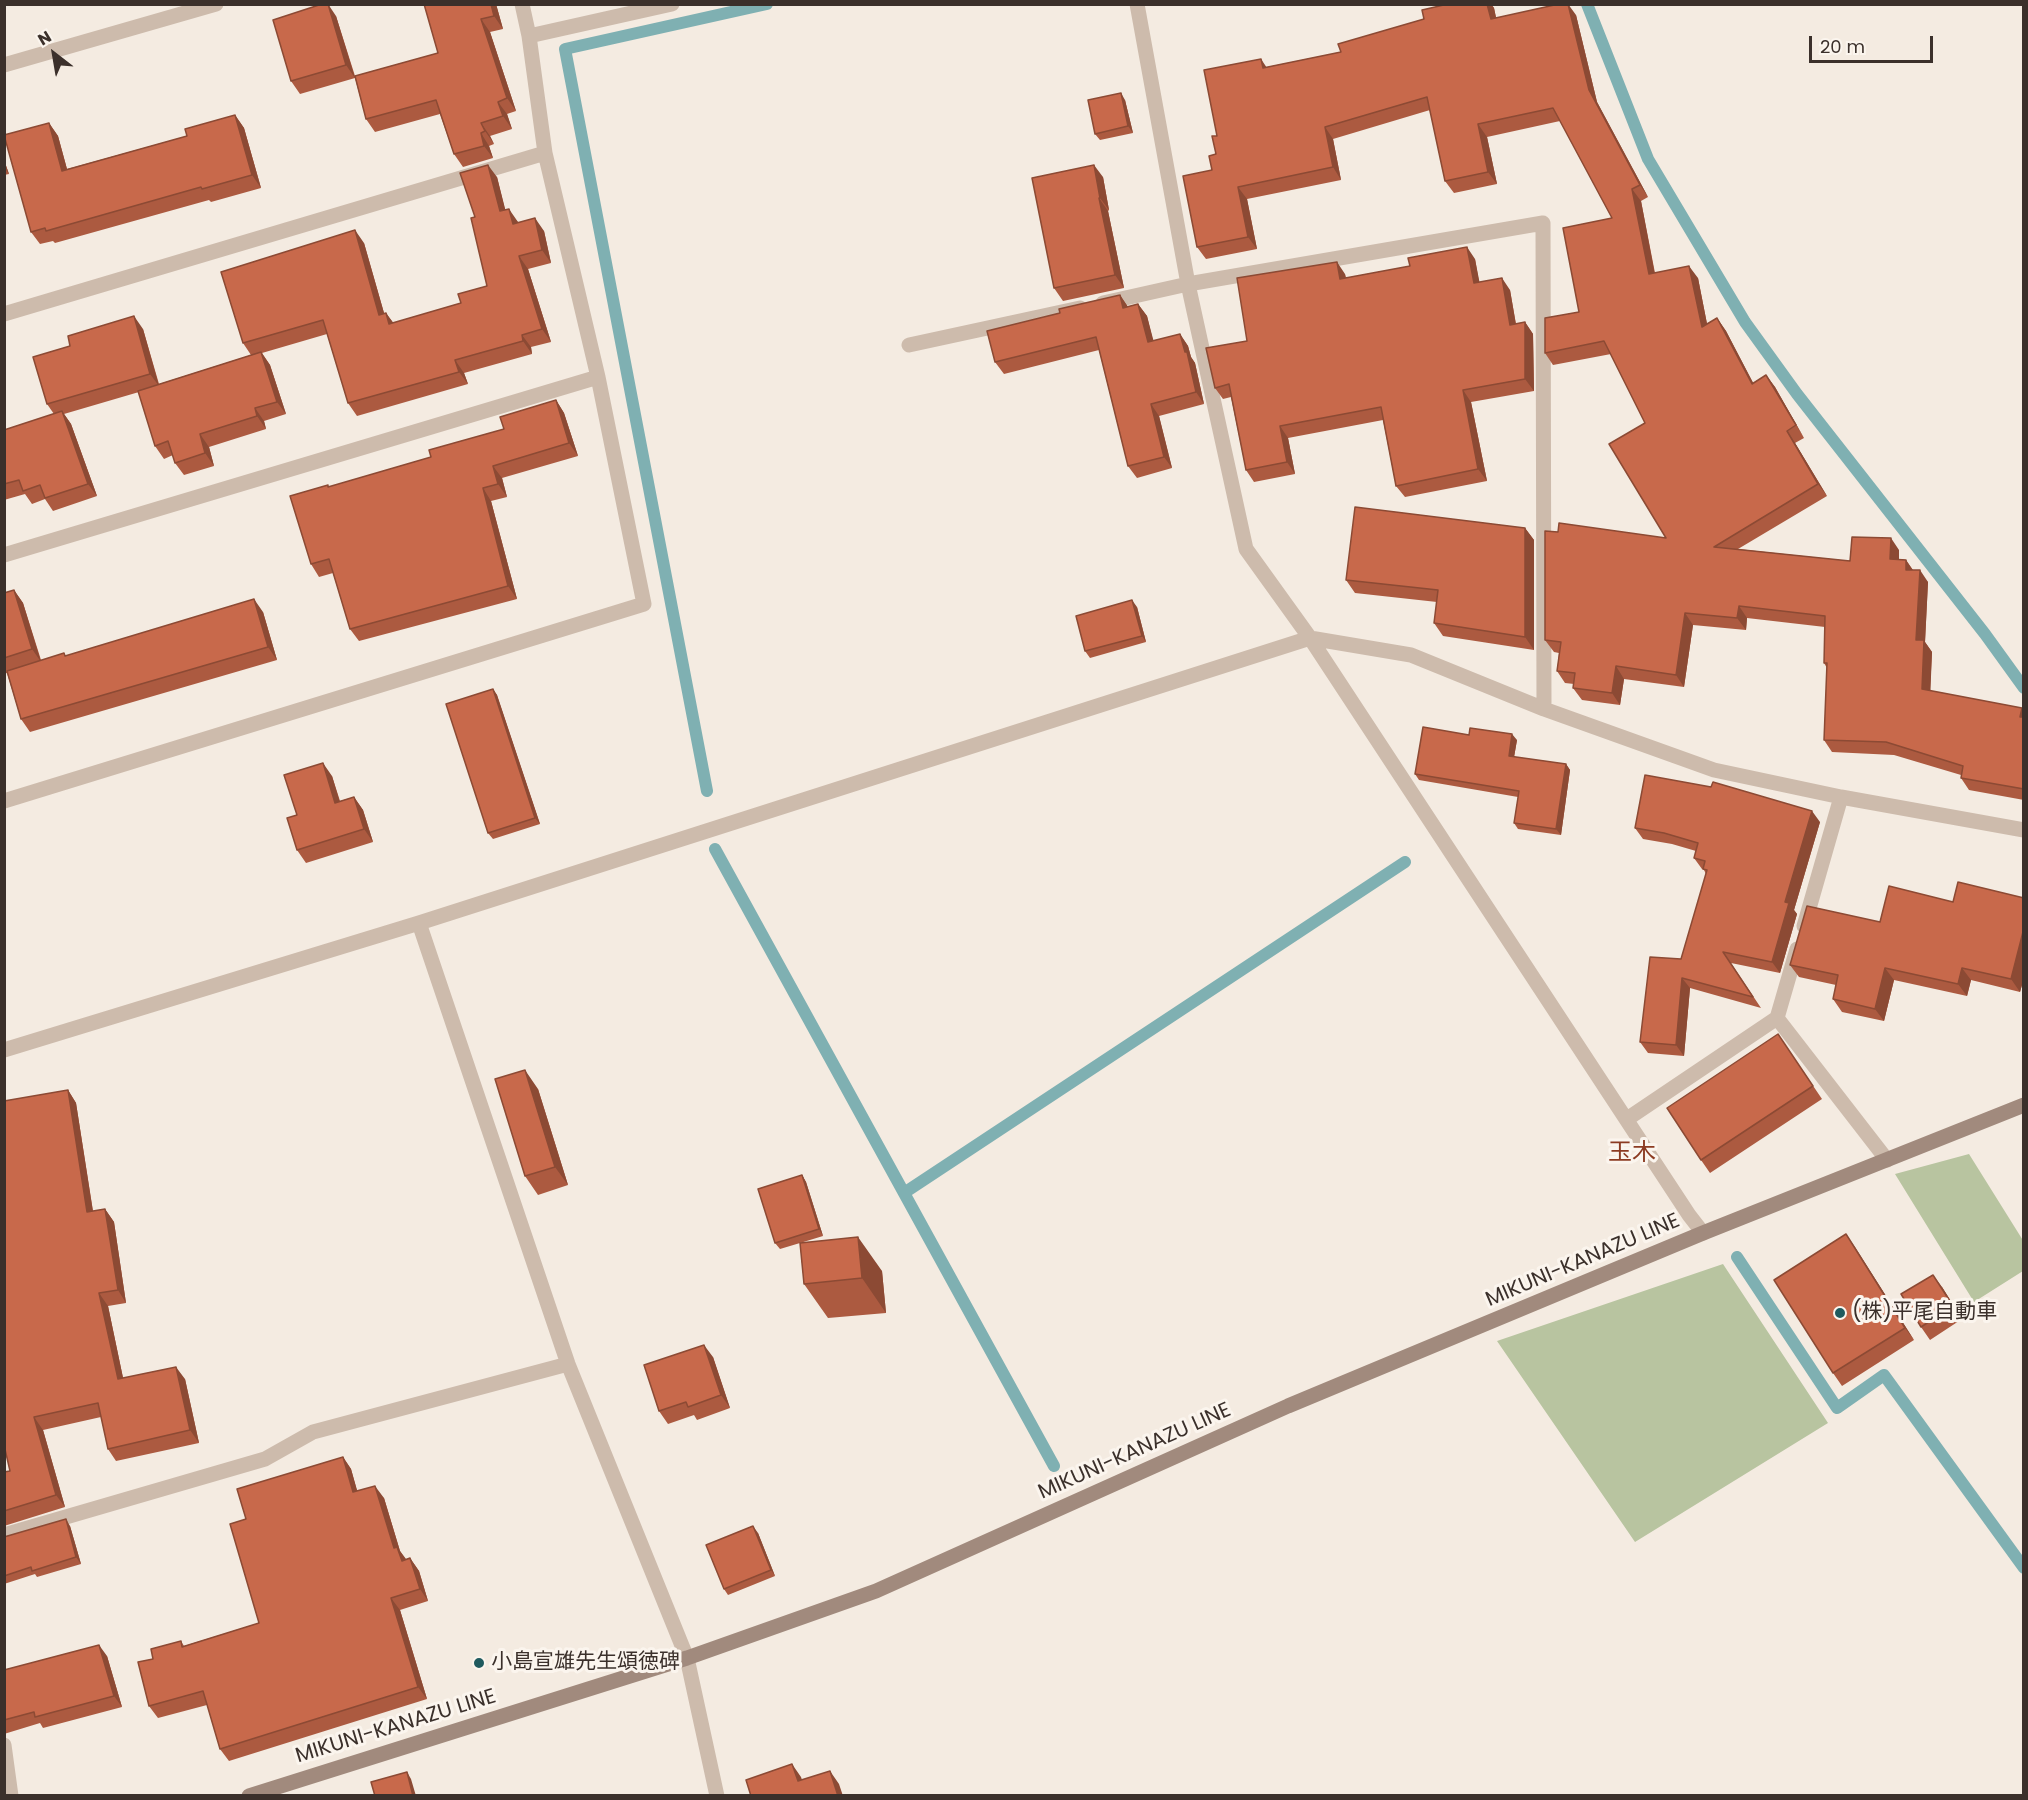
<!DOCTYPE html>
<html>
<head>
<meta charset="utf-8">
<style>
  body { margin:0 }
  #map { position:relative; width:2028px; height:1800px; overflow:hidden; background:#f4ebe1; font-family:Poppins,sans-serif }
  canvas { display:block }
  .frame { position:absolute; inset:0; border:6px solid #3b302b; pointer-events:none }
  .north { position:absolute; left:24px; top:24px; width:60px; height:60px; -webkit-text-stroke:4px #fbf5ee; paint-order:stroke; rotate:329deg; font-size:16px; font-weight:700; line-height:24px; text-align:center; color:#3b302b }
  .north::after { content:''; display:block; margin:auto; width:21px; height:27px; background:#3b302b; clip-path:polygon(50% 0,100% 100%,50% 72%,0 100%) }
  .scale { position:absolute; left:1809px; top:36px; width:124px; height:27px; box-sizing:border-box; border:3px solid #3b302b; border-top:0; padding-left:8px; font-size:18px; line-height:21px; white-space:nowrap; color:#3b302b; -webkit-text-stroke:4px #fbf5ee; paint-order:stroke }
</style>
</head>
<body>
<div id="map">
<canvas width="2028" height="1800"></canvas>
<div class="frame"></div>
<div class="north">N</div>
<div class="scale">20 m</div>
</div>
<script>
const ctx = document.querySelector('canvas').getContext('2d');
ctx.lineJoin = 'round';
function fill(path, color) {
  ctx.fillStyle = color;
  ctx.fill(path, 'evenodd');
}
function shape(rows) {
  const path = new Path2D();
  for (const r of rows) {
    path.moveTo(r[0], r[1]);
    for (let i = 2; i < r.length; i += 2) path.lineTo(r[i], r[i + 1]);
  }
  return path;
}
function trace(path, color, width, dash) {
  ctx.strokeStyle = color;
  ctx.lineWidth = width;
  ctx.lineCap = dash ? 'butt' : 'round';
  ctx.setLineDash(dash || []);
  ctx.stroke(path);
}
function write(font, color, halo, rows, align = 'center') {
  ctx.font = font + ' Poppins,"Noto Sans JP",sans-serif';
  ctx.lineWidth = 6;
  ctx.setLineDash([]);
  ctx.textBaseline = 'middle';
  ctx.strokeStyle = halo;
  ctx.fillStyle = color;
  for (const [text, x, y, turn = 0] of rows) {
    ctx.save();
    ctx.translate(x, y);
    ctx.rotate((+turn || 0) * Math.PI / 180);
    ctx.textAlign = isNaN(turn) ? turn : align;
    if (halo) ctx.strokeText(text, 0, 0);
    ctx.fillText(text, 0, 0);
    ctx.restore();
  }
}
fill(shape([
  [1969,1154,2024,1242,2023,1271,1974,1302,1895,1174],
  [1723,1264,1828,1423,1635,1542,1497,1341]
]), '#b8c4a0');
trace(shape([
  [1587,4,1648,159,1745,322,1797,394,1985,634,2024,688],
  [707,791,565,49,767,4],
  [715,849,1054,1466],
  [907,1191,1405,862],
  [1737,1257,1837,1408,1884,1375,2024,1568]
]), '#7fb0b2', 12);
trace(shape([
  [1137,4,1188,284,1246,549,1310,638,1689,1215,1703,1233],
  [529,36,672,4],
  [4,65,216,4],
  [1103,303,1188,284,1543,223,1544,709],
  [4,314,545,153],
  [909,345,1080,308],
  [4,555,598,377],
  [4,801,644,604,598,377,545,153,529,36,522,4],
  [419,923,568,1364,687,1658,717,1796],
  [1804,926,1841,797],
  [1777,1018,1887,1160],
  [4,1050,419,923,1310,638,1411,655,1544,709,1714,770,1841,797,2024,830],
  [1627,1119,1777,1018,1797,949],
  [4,1535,265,1459,313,1432,568,1364],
  [4,1745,11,1796]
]), '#cdbbac', 15);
trace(shape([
  [249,1796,687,1658,876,1591,1288,1406,1703,1233,2024,1105]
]), '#a18a7d', 15);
fill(shape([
  [424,4,496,4,503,29,490,32,516,111,507,114,512,129,490,136,494,144,489,146,493,158,463,167,454,154,440,114,375,132,366,119,355,78,300,94,291,81,336,16,355,76,438,53],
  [1448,4,1491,4,1494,8,1496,18,1576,15,1597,102,1648,197,1641,201,1655,273,1698,278,1707,324,1717,318,1726,331,1753,383,1766,375,1775,387,1804,438,1795,443,1827,496,1738,549,1850,561,1899,550,1899,559,1906,560,1913,570,1928,582,1925,642,1932,652,1930,691,2022,708,2024,710,2024,800,1969,790,1961,778,1961,775,1894,755,1832,752,1824,740,1827,668,1824,663,1825,627,1747,618,1746,630,1693,625,1684,687,1624,679,1620,705,1582,700,1573,688,1574,684,1565,683,1557,671,1559,653,1554,652,1545,640,1558,532,1666,538,1645,423,1611,354,1553,365,1545,353,1579,312,1612,218,1560,121,1487,137,1497,184,1454,193,1445,181,1430,110,1333,139,1341,180,1247,199,1257,249,1206,259,1197,247,1216,154,1217,136,1267,67,1341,52,1424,19],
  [1125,100,1133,133,1100,140,1095,134],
  [235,115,244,128,261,188,211,202,209,200,55,243,53,241,40,244,31,232,49,123,58,136,67,169,187,136],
  [4,160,9,174,4,175],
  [497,177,505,210,518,222,544,231,551,263,528,269,551,342,531,347,532,354,464,373,468,384,357,416,348,403,327,334,262,353,270,365,286,414,264,421,266,429,209,447,214,466,184,475,175,463,173,455,164,459,155,446,139,392,64,414,71,424,97,496,53,511,45,499,32,504,25,494,4,500,4,430,54,414,47,404,143,329,159,384,251,355,243,343,364,243,384,313,386,313,393,323,461,303,487,286,475,217],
  [1103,177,1109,210,1108,211,1124,288,1063,301,1054,288],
  [1475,259,1479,282,1510,290,1516,324,1525,322,1533,334,1534,391,1471,402,1487,481,1405,497,1396,486,1383,420,1288,438,1295,474,1254,482,1246,470,1231,397,1223,399,1215,388,1247,341,1345,274,1346,278],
  [1120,295,1128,307,1138,304,1147,316,1153,341,1180,334,1188,346,1191,357,1195,363,1204,404,1159,416,1172,468,1137,478,1128,466,1099,350,1004,374,995,362,1060,313],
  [556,400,564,413,578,456,502,478,507,497,491,501,517,599,359,641,350,629,333,573,319,577,311,564,329,487,431,457,504,429],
  [1525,528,1534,540,1534,650,1443,636,1434,623,1437,602,1355,593,1346,580],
  [14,590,23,603,41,660,66,656,263,612,277,660,30,732,21,719,7,673,4,674,4,593],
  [1137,607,1146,642,1090,658,1085,651],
  [493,689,497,695,540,824,493,839,488,833],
  [1469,735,1517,740,1514,757,1566,764,1570,770,1561,835,1518,829,1514,823,1518,797,1419,780,1415,774],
  [332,776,340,801,354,797,363,810,373,842,306,863,297,850,297,815],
  [1820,822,1794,910,1797,914,1780,973,1731,963,1761,1008,1690,988,1684,1056,1648,1053,1640,1042,1681,959,1706,874,1704,870,1702,869,1694,858,1696,851,1672,844,1643,839,1635,828],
  [2024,898,2024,978,2020,992,1971,980,1967,996,1894,980,1884,1021,1842,1012,1833,999,1836,985,1799,977,1790,965,1880,922,1953,902],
  [1778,1034,1822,1099,1710,1173,1701,1160],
  [538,1089,568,1185,538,1195,525,1176],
  [68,1090,76,1103,93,1211,105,1209,114,1222,126,1303,108,1306,123,1378,185,1379,199,1443,116,1461,108,1449,101,1417,43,1430,65,1507,4,1526,4,1472,10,1471],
  [802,1175,806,1182,823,1236,800,1243,882,1271,886,1313,828,1318,804,1284,800,1243,780,1249,775,1243],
  [1846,1234,1914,1340,1842,1386,1833,1373],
  [1942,1287,1962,1319,1930,1340,1921,1327],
  [713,1357,730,1408,697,1420,694,1415,668,1424,659,1411],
  [343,1457,351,1469,357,1491,384,1498,400,1551,406,1560,410,1558,419,1571,428,1601,400,1610,427,1699,229,1761,220,1749,207,1705,158,1718,149,1706,153,1659,181,1641,184,1646,259,1623,246,1519],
  [70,1526,81,1564,37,1577,35,1574,4,1584,4,1537],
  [758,1533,775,1576,728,1595,724,1589],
  [107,1656,122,1707,43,1728,40,1723,4,1734,4,1670]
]), '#ac5a40');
fill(shape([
  [328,4,336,16,355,78,346,65],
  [491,4,496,4,503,29,494,16],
  [1487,4,1491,4,1494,8,1499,31,1491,19],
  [1568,4,1576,15,1597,102,1648,197,1640,185,1589,90],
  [481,19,490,32,516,111,507,98],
  [1261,59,1269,71,1263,68],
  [1121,93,1125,100,1133,133,1128,126],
  [498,102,507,114,512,129,503,116],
  [235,115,244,128,261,188,252,175],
  [49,123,58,136,71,184,62,171],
  [481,123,490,136,494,144,485,131],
  [1478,124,1487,137,1497,184,1488,172],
  [1325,127,1333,139,1341,180,1333,167],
  [481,133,489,146,493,158,484,146],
  [4,160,9,174,4,167],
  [488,165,497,177,509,224,500,211],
  [1094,165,1103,177,1109,210,1100,198],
  [1238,187,1247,199,1257,249,1248,237],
  [1632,189,1641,201,1657,286,1649,274],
  [1099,198,1108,211,1124,288,1115,275],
  [509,209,518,222,522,237,513,224],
  [535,218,544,231,551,263,542,250],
  [355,230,364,243,388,327,379,315],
  [1467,247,1475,259,1482,295,1474,283],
  [519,256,528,269,551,342,542,329],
  [1337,262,1345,274,1348,291,1340,279],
  [1689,266,1698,278,1710,339,1702,327],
  [1502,278,1510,290,1518,337,1510,325],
  [1120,295,1128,307,1123,308],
  [1138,304,1147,316,1157,354,1148,342],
  [386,313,395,325,389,324],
  [134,316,143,329,159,386,150,374],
  [1717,318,1726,331,1760,396,1752,384],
  [1525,322,1533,334,1534,391,1525,379],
  [1180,334,1188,346,1191,357,1195,363,1204,404,1196,392],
  [522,335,531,347,532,354,523,341],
  [261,352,270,365,286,414,277,402],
  [455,360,464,373,468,384,459,372],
  [1766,375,1775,387,1804,438,1796,425],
  [1463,390,1471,402,1487,481,1478,469],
  [556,400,564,413,578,456,569,443],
  [1151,404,1159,416,1172,468,1164,457],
  [255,408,264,421,266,429,257,416],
  [62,411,71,424,97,496,88,484],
  [1280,426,1288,438,1295,474,1287,462],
  [1787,431,1795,443,1827,496,1818,484],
  [200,434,209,447,214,466,205,453],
  [493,466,502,478,507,497,498,484],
  [483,488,491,501,517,599,508,586],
  [1525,528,1534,540,1534,650,1525,637],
  [1891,538,1899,550,1899,571,1890,559],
  [1906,560,1914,572,1906,570],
  [1920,570,1928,582,1925,642,1932,652,1930,701,1922,689,1916,640],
  [14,590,23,603,41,662,32,649],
  [254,599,263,612,277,660,268,647],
  [1132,600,1137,607,1146,642,1142,636],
  [1739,606,1747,618,1746,630,1737,618],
  [1685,613,1693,625,1684,687,1676,675],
  [1616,666,1624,679,1620,705,1612,693],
  [493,689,497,695,540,824,535,818],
  [2022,708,2024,710,2024,722,2020,717],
  [1512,734,1517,740,1513,763,1509,756],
  [323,763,332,776,344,816,335,803],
  [1566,764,1570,770,1561,835,1556,829],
  [354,797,363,810,373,842,364,829],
  [1812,811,1820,822,1794,910,1797,914,1780,973,1772,962,1785,902],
  [2024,928,2024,978,2020,992,2011,979],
  [1885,968,1894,980,1884,1021,1875,1009],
  [1962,968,1971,980,1967,996,1958,984],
  [1682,978,1690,988,1684,1056,1676,1045],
  [525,1070,538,1089,568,1185,555,1167],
  [68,1090,76,1103,95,1225,87,1212],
  [802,1175,806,1182,823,1236,819,1229],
  [105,1209,114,1222,126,1303,118,1290],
  [1846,1234,1855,1247,1914,1340,1905,1328],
  [858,1237,882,1271,886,1313,862,1278],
  [1933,1275,1942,1287,1962,1319,1953,1306],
  [99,1293,108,1306,126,1392,118,1379],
  [704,1345,713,1357,730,1408,721,1395],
  [176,1367,185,1379,199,1443,190,1430],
  [34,1417,43,1430,65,1507,56,1495],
  [343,1457,351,1469,361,1504,353,1492],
  [375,1486,384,1498,400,1551,406,1559,410,1573,394,1548],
  [66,1519,70,1526,81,1564,76,1557],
  [753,1526,758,1533,775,1576,771,1570],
  [410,1558,419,1571,428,1601,420,1589],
  [391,1598,400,1610,427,1699,418,1687],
  [99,1645,107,1656,122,1707,114,1696],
  [792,1764,801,1777,807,1794,798,1781],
  [830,1771,839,1784,843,1796,838,1796],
  [407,1772,411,1779,416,1796,413,1796]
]), '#8c4a34');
const building = shape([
  [322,4,328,4,346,65,291,81,273,20,322,4],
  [424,4,491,4,494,16,481,19,507,98,498,102,503,116,481,123,485,131,481,133,484,146,454,154,436,100,366,119,355,76,438,53,424,4],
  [1448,4,1487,4,1491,19,1559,4,1568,4,1589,90,1640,185,1632,189,1649,274,1689,266,1702,327,1717,318,1752,384,1766,375,1796,425,1787,431,1818,484,1714,547,1850,561,1852,537,1891,538,1890,559,1906,560,1906,570,1920,570,1916,640,1924,640,1922,689,2022,708,2020,717,2024,717,2024,789,1961,778,1963,766,1886,742,1824,740,1827,663,1824,663,1825,616,1739,606,1737,618,1685,613,1676,675,1616,666,1612,693,1573,688,1575,673,1557,671,1561,642,1545,640,1545,531,1558,532,1559,523,1666,538,1609,444,1645,423,1604,341,1545,353,1545,318,1579,312,1563,228,1612,218,1553,108,1478,124,1488,172,1445,181,1427,97,1325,127,1333,167,1238,187,1248,237,1197,247,1183,176,1212,170,1209,156,1216,154,1212,136,1217,136,1204,70,1261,59,1263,68,1341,52,1338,44,1424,19,1422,10,1448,4],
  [1121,93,1128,126,1095,134,1088,100,1121,93],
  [235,115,252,175,202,189,201,187,46,231,45,228,31,232,4,135,49,123,62,171,187,136,185,129,235,115],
  [488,165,500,211,509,209,513,224,535,218,542,250,519,256,542,329,522,335,523,341,455,360,459,372,348,403,323,320,243,343,221,272,355,230,379,315,386,313,389,324,461,303,458,294,487,286,471,218,475,217,460,173,488,165],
  [1094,165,1100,198,1099,198,1115,275,1054,288,1032,178,1094,165],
  [1467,247,1474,283,1502,278,1510,325,1525,322,1525,379,1463,390,1478,469,1396,486,1381,407,1280,426,1287,462,1246,470,1229,384,1215,388,1206,348,1247,341,1237,278,1337,262,1340,279,1410,266,1408,258,1467,247],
  [1120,295,1123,308,1138,304,1148,342,1180,334,1185,352,1187,352,1196,392,1151,404,1164,457,1128,466,1096,337,995,362,987,331,1060,313,1059,309,1120,295],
  [134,316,150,374,47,404,33,357,70,346,68,336,134,316],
  [261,352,277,402,255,408,257,416,200,434,205,453,175,463,168,441,155,446,138,391,261,352],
  [556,400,569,443,493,466,498,484,483,488,508,586,350,629,329,559,311,564,290,496,328,485,328,487,431,457,429,450,504,429,500,417,556,400],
  [62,411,88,484,45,498,40,485,23,491,19,480,4,484,4,430,62,411],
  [1355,507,1525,528,1525,637,1434,623,1438,590,1346,580,1355,507],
  [14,590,32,649,4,658,4,593,14,590],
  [254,599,268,647,21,719,7,671,64,653,65,656,254,599],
  [1132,600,1142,636,1085,651,1076,616,1132,600],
  [493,689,535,818,488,833,446,704,493,689],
  [1423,727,1469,735,1470,728,1512,734,1509,756,1566,764,1556,829,1514,823,1519,791,1415,774,1423,727],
  [323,763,335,803,354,797,364,829,297,850,287,818,297,815,284,775,323,763],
  [1645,775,1711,787,1713,782,1812,811,1785,902,1789,903,1772,962,1723,952,1753,997,1682,978,1676,1045,1640,1042,1650,957,1681,959,1707,870,1703,869,1705,861,1694,858,1698,843,1664,833,1635,828,1645,775],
  [1958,882,2024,898,2024,928,2011,979,1962,968,1958,984,1885,968,1875,1009,1833,999,1838,975,1790,965,1807,906,1880,922,1889,886,1953,902,1958,882],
  [1778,1034,1813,1086,1701,1160,1667,1108,1778,1034],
  [525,1070,555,1167,525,1176,495,1079,525,1070],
  [68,1090,87,1212,105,1209,118,1290,99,1293,118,1379,176,1367,190,1430,108,1449,98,1403,34,1417,56,1495,4,1511,4,1472,10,1471,4,1445,4,1101,68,1090],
  [802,1175,819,1229,775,1243,758,1189,802,1175],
  [1846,1234,1905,1328,1833,1373,1774,1280,1846,1234],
  [858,1237,862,1278,804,1284,800,1243,858,1237],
  [1933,1275,1953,1306,1921,1327,1901,1294,1933,1275],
  [704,1345,721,1395,688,1407,686,1402,659,1411,644,1365,704,1345],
  [343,1457,353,1492,375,1486,394,1548,397,1547,402,1561,410,1558,420,1589,391,1598,418,1687,220,1749,203,1691,149,1706,138,1662,153,1659,151,1649,181,1641,182,1647,259,1623,230,1524,246,1519,237,1489,343,1457],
  [66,1519,76,1557,32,1571,31,1567,4,1576,4,1537,66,1519],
  [753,1526,771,1570,724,1589,706,1545,753,1526],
  [99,1645,114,1696,35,1717,34,1712,4,1720,4,1670,99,1645],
  [792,1764,798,1781,830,1771,838,1796,751,1796,746,1780,792,1764],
  [407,1772,413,1796,375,1796,371,1782,407,1772]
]);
fill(building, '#c8694b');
trace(building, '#8c4a34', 1.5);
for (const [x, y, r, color] of [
  [1840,1313,6,"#1f5a5e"],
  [479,1663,6,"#1f5a5e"]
]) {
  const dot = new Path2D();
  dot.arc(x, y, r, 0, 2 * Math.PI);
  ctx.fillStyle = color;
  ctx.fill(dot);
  trace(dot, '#fbf5ee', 2);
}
write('21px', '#3b302b', '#fbf5ee', [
  ["MIKUNI-KANAZU LINE",1583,1261,-23],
  ["MIKUNI-KANAZU LINE",1135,1452,-24],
  ["MIKUNI-KANAZU LINE",396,1727,-17]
]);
write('21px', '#3b302b', '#fbf5ee', [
  ["(株)平尾自動車",1852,1313],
  ["小島宣雄先生頌徳碑",491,1663]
], 'left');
write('24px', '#8c3b22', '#fbf5ee', [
  ["玉木",1632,1154]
]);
</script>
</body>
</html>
